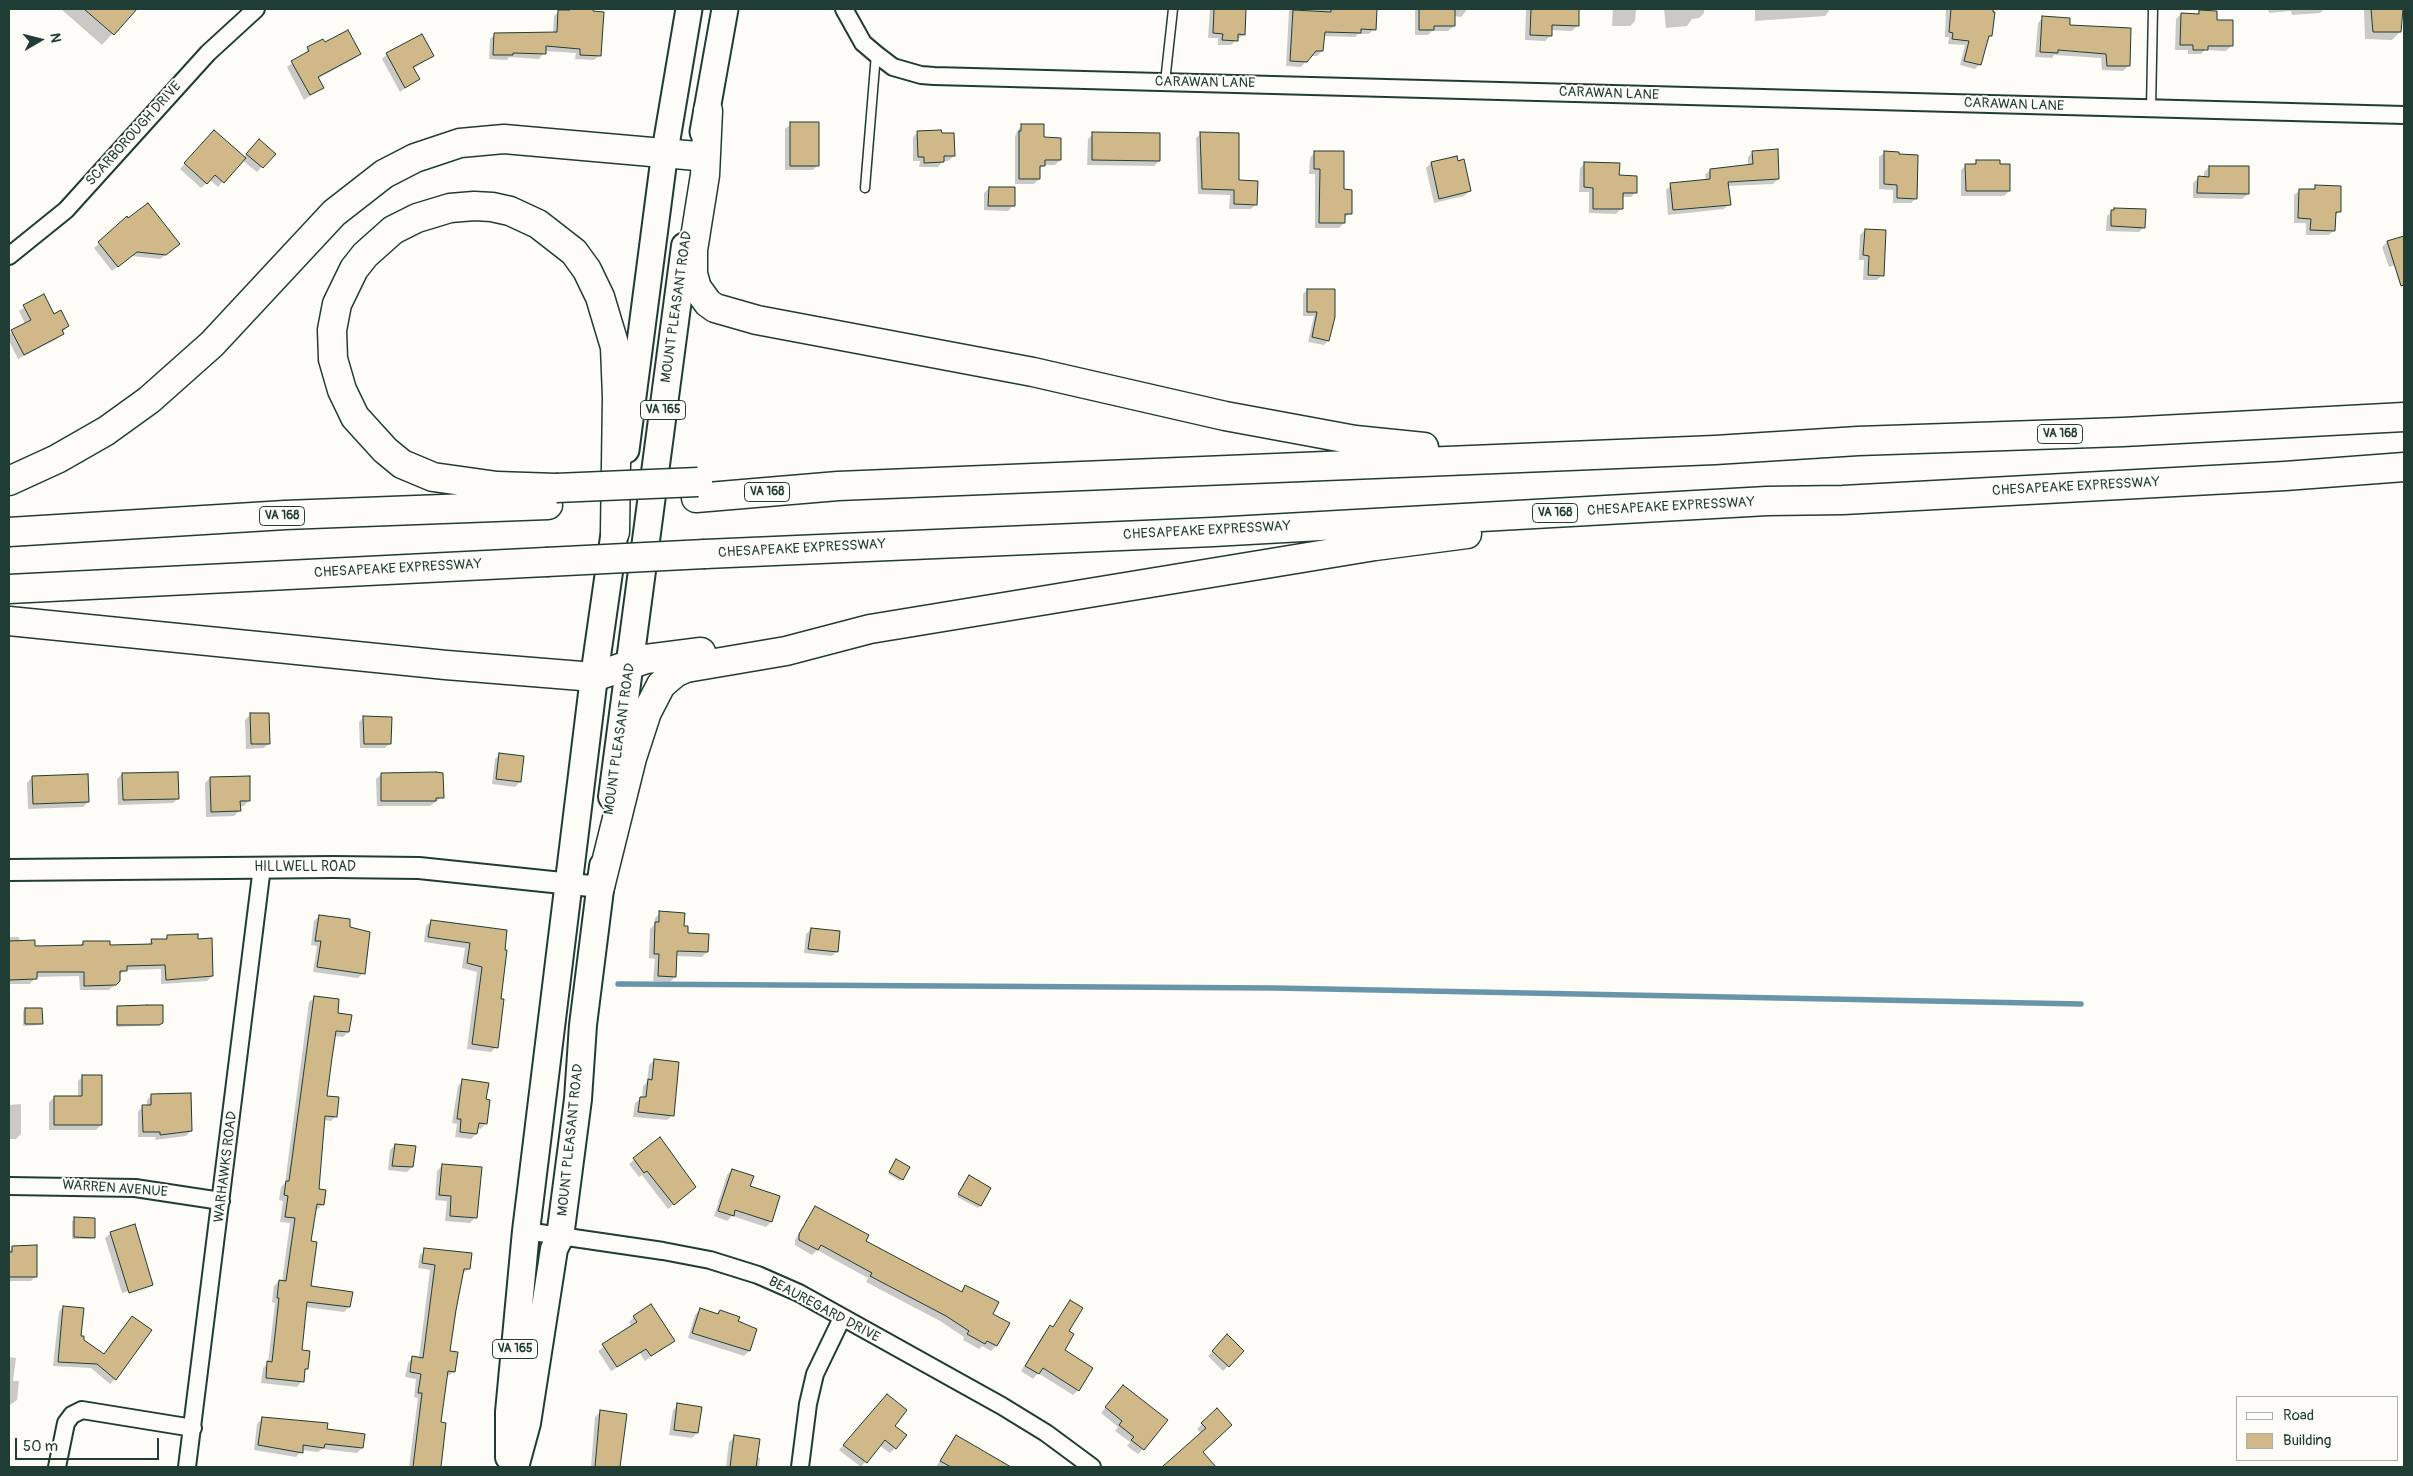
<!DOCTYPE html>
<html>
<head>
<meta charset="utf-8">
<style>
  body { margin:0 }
  #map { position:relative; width:2413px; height:1476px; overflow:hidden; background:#fdfcf7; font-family:Pangolin,sans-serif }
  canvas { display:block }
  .frame { position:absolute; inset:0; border:10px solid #1f3d34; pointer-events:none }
  .legend { position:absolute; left:2236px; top:1396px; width:162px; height:65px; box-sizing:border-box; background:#fdfcf7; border:1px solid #a4b0a9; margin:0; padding:6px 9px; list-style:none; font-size:15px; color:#1f3d34 }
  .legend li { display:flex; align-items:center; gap:10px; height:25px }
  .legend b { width:25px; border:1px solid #a4b0a9 }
  .north { position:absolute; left:15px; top:15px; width:50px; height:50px; -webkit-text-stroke:4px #fdfcf7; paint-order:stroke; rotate:82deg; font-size:14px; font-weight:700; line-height:20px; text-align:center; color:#1f3d34 }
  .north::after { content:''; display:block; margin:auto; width:18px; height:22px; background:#1f3d34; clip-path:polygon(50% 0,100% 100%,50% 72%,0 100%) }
  .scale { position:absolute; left:15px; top:1438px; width:144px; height:22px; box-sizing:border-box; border:2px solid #1f3d34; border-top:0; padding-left:6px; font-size:15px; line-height:18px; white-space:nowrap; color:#1f3d34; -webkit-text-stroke:4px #fdfcf7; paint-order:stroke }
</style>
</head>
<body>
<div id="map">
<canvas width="2413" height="1476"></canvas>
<div class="frame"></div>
<ul class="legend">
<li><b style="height:6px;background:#fdfcf7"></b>Road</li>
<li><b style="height:14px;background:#d1b888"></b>Building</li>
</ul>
<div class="north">N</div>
<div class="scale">50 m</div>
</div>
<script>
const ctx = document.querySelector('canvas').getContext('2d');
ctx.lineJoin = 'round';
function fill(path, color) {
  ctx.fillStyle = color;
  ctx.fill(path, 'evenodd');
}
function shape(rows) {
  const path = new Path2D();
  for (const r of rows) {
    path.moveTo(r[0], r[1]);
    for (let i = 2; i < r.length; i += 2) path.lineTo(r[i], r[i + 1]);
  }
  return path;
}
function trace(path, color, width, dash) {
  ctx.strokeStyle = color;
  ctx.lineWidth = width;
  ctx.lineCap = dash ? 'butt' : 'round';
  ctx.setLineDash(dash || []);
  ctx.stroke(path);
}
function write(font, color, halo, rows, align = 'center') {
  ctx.font = font + ' Pangolin,sans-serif';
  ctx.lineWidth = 4;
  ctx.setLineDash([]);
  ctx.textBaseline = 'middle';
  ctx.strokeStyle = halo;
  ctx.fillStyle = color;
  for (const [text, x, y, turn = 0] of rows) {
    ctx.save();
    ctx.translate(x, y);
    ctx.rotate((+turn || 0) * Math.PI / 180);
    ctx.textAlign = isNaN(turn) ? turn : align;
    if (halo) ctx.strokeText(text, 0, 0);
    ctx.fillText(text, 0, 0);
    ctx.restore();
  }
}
fill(shape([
  [61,9,135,9,102,45],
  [570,9,591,9,600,55,594,60,575,59,576,53,545,51,539,59,509,57,507,60,489,59,490,39,495,34,553,34,554,16,559,11,567,12],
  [1210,9,1245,9,1244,34,1231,45,1218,45,1218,38,1208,38],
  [1291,9,1375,9,1374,29,1369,34,1358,34,1355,37,1323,36,1322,51,1317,56,1311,56,1301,67,1286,66,1289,11],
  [1415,9,1466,9,1466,11,1461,17,1454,16,1454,26,1448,31,1432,31,1428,35,1415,35],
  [1526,9,1578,9,1577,26,1572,31,1551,30,1550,36,1545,41,1525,40],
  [1613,9,1649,9,1636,10,1635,21,1630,26,1612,26],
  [1664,9,1704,9,1704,13,1699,18,1692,19,1687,26,1666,28],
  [1755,9,1829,9,1829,11,1825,16,1755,21],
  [1946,9,1994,9,1991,35,1986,40,1980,64,1975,69,1960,65,1965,45,1948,44,1949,37,1945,37],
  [2268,9,2324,9,2320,13,2292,15,2291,11,2269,13],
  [2364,9,2401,9,2400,32,2392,40,2365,39],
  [2200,11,2216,21,2231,46,2226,51,2205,50,2201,54,2188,54,2188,50,2175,50,2176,19,2181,14,2196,15],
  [2043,17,2068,26,2128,66,2123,71,2102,70,2101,58,2054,55,2052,58,2035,57,2038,23],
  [325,44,359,54,354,59,317,79,322,88,304,100,287,67,304,55,308,48],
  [387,54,432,56,413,69,418,79,400,92,382,59],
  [791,124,818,165,813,170,785,170,785,129],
  [1022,125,1043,139,1060,160,1055,165,1043,165,1039,170,1039,179,1034,184,1015,184,1015,137,1017,131],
  [918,132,954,156,948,161,943,161,938,167,919,167,920,161,913,161,913,137],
  [1201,133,1256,204,1251,209,1229,209,1230,195,1198,194,1196,138],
  [1093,134,1159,161,1154,166,1087,165,1088,139],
  [209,136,244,157,254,146,274,154,257,172,242,160,218,187,210,180,201,188,180,169],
  [1315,152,1343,191,1351,213,1344,218,1344,223,1339,228,1315,228,1315,174,1309,174,1310,158],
  [1753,152,1778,179,1773,184,1727,186,1729,204,1724,209,1668,215,1666,190,1671,185,1706,181,1705,175,1710,170,1748,166,1748,157],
  [1885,152,1916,198,1911,203,1893,203,1893,190,1879,189,1879,157],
  [1456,158,1470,191,1464,196,1434,203,1426,168,1431,163],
  [1976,162,2009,191,2004,196,1961,196,1961,170,1966,165,1973,165],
  [1585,163,1618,176,1635,193,1631,197,1622,197,1621,209,1616,214,1589,213,1589,192,1579,192,1580,168],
  [2209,167,2248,194,2242,199,2193,198,2193,183,2198,178,2204,178,2204,172],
  [2315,187,2339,212,2334,217,2334,230,2329,235,2306,235,2306,223,2294,223,2294,195,2300,190,2312,190],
  [989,188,1013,206,1008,211,984,210,984,193],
  [2115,209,2144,227,2139,232,2106,231,2107,216],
  [128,220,173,249,160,259,131,256,112,271,94,248],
  [1865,230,1882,275,1877,280,1863,280,1864,260,1859,260,1860,235],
  [2404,236,2404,262,2389,267,2382,247,2387,242],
  [1307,290,1334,290,1328,341,1324,345,1308,342,1314,316,1303,316,1303,294],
  [43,296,54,316,68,326,57,339,18,359,9,341,9,334,25,324,19,311],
  [251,714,269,743,264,748,246,749,245,720],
  [364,717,390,743,385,748,360,748,359,722],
  [500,754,520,782,515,787,492,784,495,759],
  [122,774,178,798,173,803,118,805,117,779],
  [382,774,442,797,430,806,377,806,376,779],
  [32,777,88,802,83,807,28,809,27,783],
  [210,778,249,800,244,806,239,806,239,811,234,816,206,817,205,783],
  [660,913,683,927,687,934,707,952,702,957,676,956,675,977,670,982,653,981,655,959,649,958,650,929,654,925,655,918],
  [319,916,348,928,363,973,358,978,313,972,317,946,311,945,314,921],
  [431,921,506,932,496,1047,491,1052,467,1049,477,972,462,968,465,948,424,942,426,926],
  [811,929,837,951,832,956,804,953,806,934],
  [168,936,197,940,212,976,207,981,161,984,161,969,126,970,119,975,119,981,109,990,80,990,79,976,36,977,30,984,9,984,9,937,19,937,19,942,34,947,79,947,83,942,109,946,147,946,152,940,164,940],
  [315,997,336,1014,348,1032,343,1037,334,1036,326,1097,336,1116,331,1121,323,1120,317,1190,323,1204,318,1209,315,1209,310,1242,309,1287,349,1307,344,1312,306,1307,301,1351,307,1368,303,1372,302,1381,297,1387,261,1383,263,1368,268,1363,275,1303,272,1302,274,1286,279,1281,282,1282,290,1223,280,1222,283,1201,279,1200,281,1187,285,1183,309,1002],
  [118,1008,159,1025,116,1027,116,1010],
  [25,1009,41,1023,39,1025,23,1026,23,1011],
  [654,1060,673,1115,667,1120,633,1117,635,1103,642,1098,643,1086,647,1082,649,1065],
  [83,1076,101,1125,96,1130,49,1130,49,1102,55,1097,78,1097,78,1081],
  [463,1081,485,1100,486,1123,481,1129,477,1128,476,1134,471,1139,455,1137,457,1124,452,1123,458,1086],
  [152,1095,191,1131,186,1136,155,1140,156,1137,138,1137,138,1112,143,1106,147,1106,147,1100],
  [21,1104,21,1134,16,1139,9,1139,9,1105],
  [660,1139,690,1192,668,1209,642,1175,639,1177,629,1164],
  [395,1145,412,1167,407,1172,388,1170,390,1150],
  [896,1161,902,1179,900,1181,888,1174],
  [442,1166,475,1218,470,1223,445,1221,447,1201,435,1200,437,1171],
  [732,1170,749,1187,771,1222,766,1227,732,1216,727,1221,714,1216,727,1175],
  [967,1179,980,1206,978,1208,957,1197],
  [815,1208,865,1241,960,1292,966,1286,991,1315,1008,1324,996,1346,991,1351,982,1346,979,1349,963,1340,964,1337,940,1321,866,1282,868,1278,817,1250,812,1255,795,1245,795,1240],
  [75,1219,94,1237,91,1239,72,1239,72,1221],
  [111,1233,152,1284,147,1289,124,1297,148,1288,148,1285,122,1293,105,1238],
  [13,1247,36,1276,31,1281,9,1281,9,1251],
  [425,1250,469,1269,462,1274,449,1352,454,1372,446,1377,440,1423,445,1424,440,1467,409,1467,418,1398,414,1397,416,1379,405,1377,408,1363,413,1357,419,1358,430,1270,418,1268,420,1255],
  [1071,1302,1063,1350,1078,1390,1073,1395,1038,1373,1033,1379,1021,1371,1045,1332,1050,1327,1052,1328],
  [63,1307,82,1341,103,1355,132,1317,115,1379,110,1384,91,1368,53,1366,59,1312],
  [700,1310,717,1315,720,1311,756,1330,749,1351,744,1356,688,1338,695,1315],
  [634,1317,673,1341,645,1361,640,1353,611,1371,598,1351,632,1327,629,1322],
  [1227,1336,1243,1351,1223,1371,1208,1356],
  [9,1357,16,1358,13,1381,19,1381,17,1400,10,1405,9,1414],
  [1118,1391,1143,1449,1138,1454,1127,1446,1130,1442,1115,1431,1118,1427,1101,1413],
  [882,1401,893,1426,895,1448,890,1453,879,1445,861,1467,839,1450],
  [678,1405,697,1433,692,1438,669,1435,673,1410],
  [1217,1410,1201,1452,1214,1467,1164,1467,1201,1433,1197,1429],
  [600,1412,625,1415,619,1467,591,1467,595,1417],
  [262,1419,325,1430,362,1448,357,1453,322,1449,318,1452,302,1450,296,1457,254,1450,257,1424],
  [956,1436,1008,1467,936,1467],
  [734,1437,756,1457,760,1458,759,1467,726,1467,729,1442]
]), '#0003');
trace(shape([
  [618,984,1275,988,2081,1004]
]), '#6895a9', 5.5);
const building = shape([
  [84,9,137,9,114,35,84,9],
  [570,9,593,9,593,11,604,12,601,56,580,55,580,49,546,46,546,54,513,53,513,55,493,55,494,33,557,32,558,10,570,10,570,9],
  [1214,9,1246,9,1245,35,1238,34,1238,41,1222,40,1223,34,1213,33,1214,9],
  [1331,9,1377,9,1376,30,1361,29,1361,33,1325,32,1323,51,1316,51,1307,62,1290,61,1293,10,1331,12,1331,9],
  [1419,9,1455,9,1455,26,1434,26,1434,30,1419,30,1419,9],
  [1531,9,1579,9,1579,26,1552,25,1552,36,1530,35,1531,9],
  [1951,9,1993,9,1993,12,1995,12,1992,36,1989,36,1981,65,1964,61,1969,41,1952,39,1953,33,1949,32,1951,9],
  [2371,9,2403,9,2401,32,2373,32,2371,9],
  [2199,10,2217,11,2217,20,2233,20,2233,46,2208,46,2208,50,2193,50,2193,45,2180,45,2181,13,2199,14,2199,10],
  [2042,16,2070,18,2070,25,2131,28,2130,66,2107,66,2106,54,2058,50,2058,53,2040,52,2042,16],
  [348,30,361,54,318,77,324,88,310,95,291,61,309,51,307,47,323,39,325,42,348,30],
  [422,34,434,56,413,67,420,79,405,88,386,53,422,34],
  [790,122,819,122,819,166,790,166,790,122],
  [1021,124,1044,124,1044,137,1061,138,1061,160,1045,160,1045,166,1040,166,1040,179,1019,179,1019,131,1021,131,1021,124],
  [214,130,246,158,224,183,215,175,207,184,184,163,214,130],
  [941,130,942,133,954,133,955,156,944,156,944,162,924,163,924,157,918,157,917,131,941,130],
  [1092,132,1160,133,1160,161,1092,160,1092,132],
  [1200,132,1239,133,1239,180,1258,181,1257,205,1234,204,1234,190,1202,189,1200,132],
  [259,139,276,154,263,168,246,154,259,139],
  [1778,149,1779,179,1728,182,1731,205,1673,210,1670,183,1710,179,1710,169,1753,164,1752,151,1778,149],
  [1314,151,1344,151,1344,189,1352,190,1352,214,1345,214,1345,223,1319,223,1320,169,1314,169,1314,151],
  [1884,151,1899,152,1899,154,1918,155,1917,199,1897,198,1897,185,1884,184,1884,151],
  [1457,156,1458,161,1464,159,1471,191,1439,199,1431,162,1457,156],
  [1976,160,2000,160,2000,164,2010,164,2010,191,1966,191,1965,164,1976,164,1976,160],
  [1584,162,1620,163,1619,175,1637,176,1637,193,1623,193,1623,209,1593,209,1593,188,1584,187,1584,162],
  [2209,166,2249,166,2249,194,2197,193,2198,176,2209,177,2209,166],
  [2315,185,2341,186,2341,212,2336,212,2335,231,2310,230,2311,219,2298,218,2299,189,2315,189,2315,185],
  [989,187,1015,187,1015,206,988,206,989,187],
  [148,203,180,244,166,255,137,252,118,267,98,242,127,216,128,218,148,203],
  [2114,208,2146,209,2145,228,2111,226,2111,210,2114,210,2114,208],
  [1865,229,1886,230,1884,276,1868,275,1869,256,1863,255,1865,229],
  [2404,236,2404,285,2401,286,2387,241,2404,236],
  [1307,289,1335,289,1335,317,1329,341,1312,337,1317,312,1307,312,1307,289],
  [44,294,54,314,61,310,69,326,62,330,64,334,24,355,11,330,31,320,23,305,44,294],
  [250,713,269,713,270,744,251,744,250,713],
  [363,716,392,717,391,744,364,744,363,716],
  [499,753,524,756,521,782,496,779,499,753],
  [178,772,179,799,123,800,122,773,178,772],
  [436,772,443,773,444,798,436,798,436,801,381,801,381,773,436,772],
  [88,774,89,802,33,804,32,776,88,774],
  [250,776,250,801,240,801,241,811,211,812,210,777,250,776],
  [659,911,685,913,684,926,688,926,688,933,709,934,708,952,677,951,676,977,658,976,659,954,654,954,655,922,659,922,659,911],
  [319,915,350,919,350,927,370,932,365,974,317,967,321,941,315,941,319,915],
  [431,920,507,930,505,950,507,950,501,999,504,999,498,1048,472,1044,482,967,467,963,470,943,428,937,431,920],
  [811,928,840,931,838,952,808,949,811,928],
  [198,934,198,939,212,938,213,976,166,980,165,965,127,966,127,971,120,971,120,981,116,985,84,986,84,972,37,972,37,979,9,980,9,941,35,940,35,946,83,945,83,941,110,941,110,945,152,944,151,939,167,939,167,935,198,934],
  [314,996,339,999,338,1013,352,1015,349,1032,336,1031,332,1058,327,1096,339,1097,337,1117,325,1116,319,1189,326,1190,324,1205,317,1204,311,1241,317,1242,311,1286,353,1292,350,1307,307,1302,302,1350,310,1351,308,1369,305,1369,304,1382,266,1378,267,1361,272,1362,279,1298,277,1298,279,1280,286,1281,295,1218,285,1217,288,1196,284,1195,286,1181,289,1181,314,996],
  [147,1005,163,1005,163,1023,159,1025,117,1025,117,1006,147,1005],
  [25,1008,42,1008,43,1024,25,1024,25,1008],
  [654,1059,679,1062,674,1116,638,1112,640,1097,646,1097,648,1079,652,1080,654,1059],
  [82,1075,102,1075,102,1125,54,1125,54,1096,82,1096,82,1075],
  [462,1079,489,1083,486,1099,490,1100,487,1124,479,1123,477,1134,460,1132,461,1119,457,1119,462,1079],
  [191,1093,192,1131,160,1135,160,1132,143,1132,142,1105,151,1105,151,1094,191,1093],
  [660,1137,696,1187,674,1205,647,1171,644,1173,633,1158,660,1137],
  [395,1144,416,1146,413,1167,392,1166,395,1144],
  [896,1159,910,1167,903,1180,889,1172,896,1159],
  [442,1164,482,1167,477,1218,450,1216,451,1196,439,1195,442,1164],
  [732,1169,754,1176,750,1186,780,1196,772,1222,735,1210,734,1216,718,1211,732,1169],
  [969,1175,991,1188,981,1206,958,1194,969,1175],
  [815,1206,869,1235,866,1241,962,1292,965,1285,999,1302,993,1314,1010,1323,997,1346,987,1341,985,1344,967,1334,969,1331,946,1316,870,1276,872,1273,821,1245,818,1250,799,1240,799,1234,815,1206],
  [74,1217,95,1218,95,1238,74,1237,74,1217],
  [135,1224,153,1285,129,1293,110,1232,135,1224],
  [37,1245,37,1277,9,1277,9,1252,12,1252,12,1246,37,1245],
  [424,1248,472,1253,470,1269,464,1269,456,1310,450,1351,458,1352,455,1372,448,1371,441,1422,446,1423,441,1467,413,1467,422,1393,418,1393,421,1374,410,1372,412,1356,423,1358,435,1265,422,1263,424,1248],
  [1070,1300,1083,1308,1069,1331,1074,1334,1065,1350,1093,1368,1079,1391,1043,1368,1039,1374,1025,1366,1050,1325,1053,1327,1070,1300],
  [651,1304,675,1341,651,1356,646,1349,617,1367,602,1344,637,1322,633,1316,651,1304],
  [63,1306,84,1308,81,1336,84,1336,84,1340,104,1354,132,1316,152,1330,116,1380,97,1364,58,1362,63,1306],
  [700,1308,718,1314,720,1310,740,1317,738,1321,757,1329,750,1351,692,1333,700,1308],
  [1227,1334,1244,1351,1229,1367,1212,1351,1227,1334],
  [1123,1385,1168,1420,1144,1450,1131,1440,1134,1437,1119,1425,1122,1421,1105,1407,1123,1385],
  [887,1394,907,1410,895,1426,907,1435,896,1449,885,1440,867,1463,843,1445,887,1394],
  [677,1403,702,1407,698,1433,674,1430,677,1403],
  [1217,1408,1232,1425,1203,1452,1216,1467,1162,1467,1206,1428,1201,1423,1217,1408],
  [600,1410,627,1414,620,1467,595,1467,600,1410],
  [262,1417,328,1423,327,1429,365,1434,363,1448,325,1444,324,1448,303,1445,303,1453,258,1445,262,1417],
  [734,1435,760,1439,756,1467,730,1467,734,1435],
  [956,1435,1011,1467,951,1467,940,1461,956,1435]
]);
fill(building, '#d1b888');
trace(building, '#1f3d34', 1);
const service = shape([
  [1165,82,1173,9],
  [2151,109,2153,9],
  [865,188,876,54]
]);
const minor = shape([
  [844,9,863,43,876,54,893,67,921,75,934,76,2404,115],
  [9,256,66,210,208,53,256,9],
  [9,1186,135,1188,221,1201],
  [526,1231,663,1251,710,1260,758,1275,799,1293,1002,1406,1046,1433,1092,1467],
  [57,1467,66,1423,72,1415,82,1410,193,1428],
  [187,1467,262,867],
  [800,1467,808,1404,815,1374,842,1318]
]);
const tertiary = shape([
  [9,870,333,867,419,868,600,887]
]);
const primary = shape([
  [703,132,725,9],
  [626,450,665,151,689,9]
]);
const trunk = shape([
  [612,797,685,246],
  [509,1457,509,1412,526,1231,594,677,614,537],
  [515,1467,527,1423,554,1249,560,1237,578,1099,583,1025,603,866]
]);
const motorway = shape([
  [708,111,705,175,693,250,693,274,697,288,708,303,715,308,757,320,1033,372,1225,416,1355,440,1424,447],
  [9,481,57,459,106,431,149,400,212,344,334,213,384,174,415,158,460,143,504,139,697,156],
  [556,488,497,486,433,477,402,464,385,450,355,417,342,390,333,359,332,330,337,304,354,269,365,255,393,230,417,218,450,208,474,206,492,207,510,211,538,224,574,252,587,270,600,297,615,347,617,397,615,532],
  [696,498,838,486,1715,450,1858,441,2123,432,2404,417],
  [9,532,285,515,548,505],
  [705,554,1213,532,1767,501,1843,500,2285,476,2404,467],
  [9,589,546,562],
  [9,621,446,665,594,677,646,659,701,652],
  [600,887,632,758,647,712,661,685,675,673,686,668,786,651,870,629,1375,546,1467,534]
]);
trace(service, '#1f3d34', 11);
trace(minor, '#1f3d34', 20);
trace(tertiary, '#1f3d34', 24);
trace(primary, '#1f3d34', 29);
trace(trunk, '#1f3d34', 30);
trace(motorway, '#1f3d34', 31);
trace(service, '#fdfcf7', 8);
trace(minor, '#fdfcf7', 16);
trace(tertiary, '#fdfcf7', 20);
trace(primary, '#fdfcf7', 25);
trace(trunk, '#fdfcf7', 26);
trace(motorway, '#fdfcf7', 28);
const motorwayBridge = shape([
  [556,488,698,482],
  [546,562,705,554]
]);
trace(motorwayBridge, '#1f3d34', 31, []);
trace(motorwayBridge, '#fdfcf7', 28);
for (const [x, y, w] of [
  [663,410,45],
  [2060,434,45],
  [767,492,45],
  [1555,513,45],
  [282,516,45],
  [515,1349,45]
]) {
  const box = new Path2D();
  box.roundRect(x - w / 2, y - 9.5, w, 19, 4);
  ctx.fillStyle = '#fdfcf7';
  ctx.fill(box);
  trace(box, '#1f3d34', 1);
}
write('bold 12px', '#1f3d34', null, [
  ["VA 165",663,410],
  ["VA 168",2060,434],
  ["VA 168",767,492],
  ["VA 168",1555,513],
  ["VA 168",282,516],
  ["VA 165",515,1349]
]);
write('14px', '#1f3d34', '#fdfcf7', [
  ["CARAWAN LANE",1205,83,1],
  ["CARAWAN LANE",1609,94,2],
  ["CARAWAN LANE",2014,105,2],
  ["SCARBOROUGH DRIVE",134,134,-48],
  ["MOUNT PLEASANT ROAD",677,307,-82],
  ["CHESAPEAKE EXPRESSWAY",2076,487,-3],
  ["CHESAPEAKE EXPRESSWAY",1671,507,-3],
  ["CHESAPEAKE EXPRESSWAY",1207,531,-3],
  ["CHESAPEAKE EXPRESSWAY",802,549,-3],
  ["CHESAPEAKE EXPRESSWAY",398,569,-3],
  ["MOUNT PLEASANT ROAD",620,739,-82],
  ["HILLWELL ROAD",305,867],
  ["MOUNT PLEASANT ROAD",571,1140,-84],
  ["WARHAWKS ROAD",226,1167,-83],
  ["WARREN AVENUE",115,1189,4],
  ["BEAUREGARD DRIVE",824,1310,28]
]);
</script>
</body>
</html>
